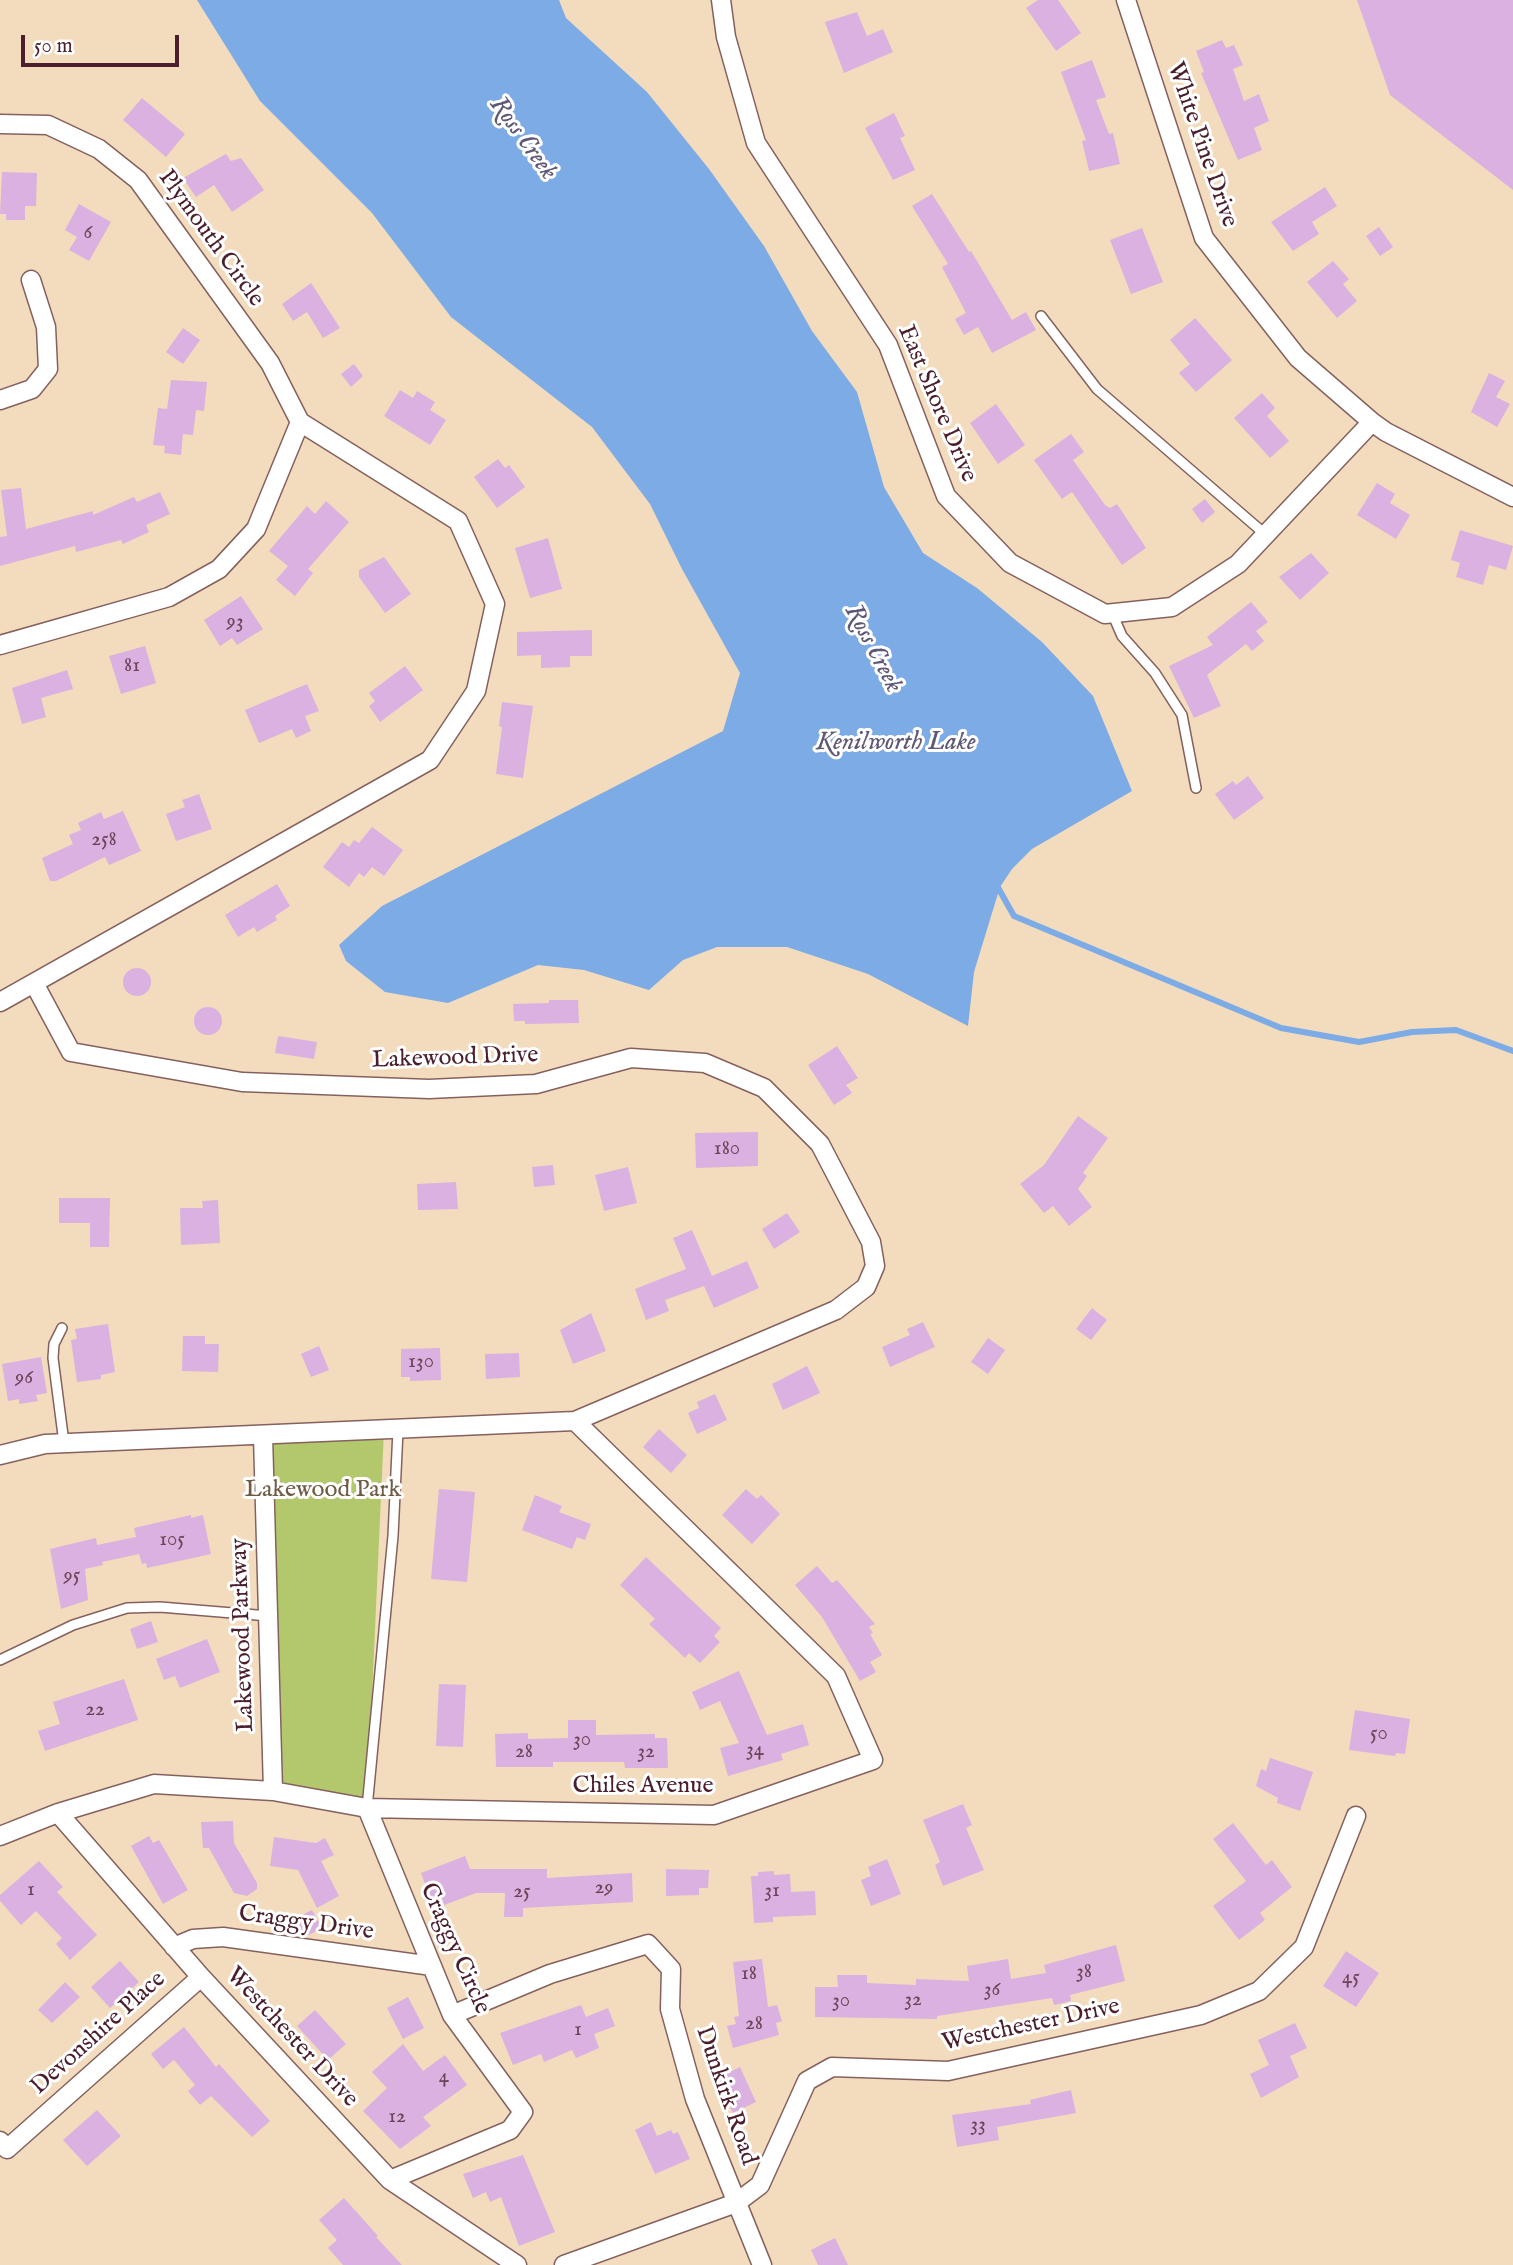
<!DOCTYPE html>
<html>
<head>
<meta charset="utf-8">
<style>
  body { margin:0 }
  #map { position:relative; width:1513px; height:2265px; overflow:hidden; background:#f3dcbd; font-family:"IM FELL English",serif }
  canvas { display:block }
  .scale { position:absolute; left:21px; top:35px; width:158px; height:32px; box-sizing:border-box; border:4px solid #4a1f2b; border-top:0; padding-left:9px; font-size:21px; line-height:24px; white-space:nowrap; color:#4a1f2b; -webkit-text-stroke:5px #fff; paint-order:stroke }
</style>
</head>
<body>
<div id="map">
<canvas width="1513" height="2265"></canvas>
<div class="scale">50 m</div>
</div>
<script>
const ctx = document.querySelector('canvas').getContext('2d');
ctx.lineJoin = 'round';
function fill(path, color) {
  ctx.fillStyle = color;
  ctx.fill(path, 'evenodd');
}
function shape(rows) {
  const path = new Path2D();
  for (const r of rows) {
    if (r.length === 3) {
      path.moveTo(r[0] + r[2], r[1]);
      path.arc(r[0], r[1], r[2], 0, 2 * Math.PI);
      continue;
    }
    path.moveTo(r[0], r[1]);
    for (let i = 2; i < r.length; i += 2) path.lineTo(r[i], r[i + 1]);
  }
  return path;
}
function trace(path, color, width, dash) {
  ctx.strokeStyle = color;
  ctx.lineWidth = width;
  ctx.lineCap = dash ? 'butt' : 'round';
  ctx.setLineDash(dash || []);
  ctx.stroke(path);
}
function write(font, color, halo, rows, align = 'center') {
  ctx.font = font + ' "IM FELL English",serif';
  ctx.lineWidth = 6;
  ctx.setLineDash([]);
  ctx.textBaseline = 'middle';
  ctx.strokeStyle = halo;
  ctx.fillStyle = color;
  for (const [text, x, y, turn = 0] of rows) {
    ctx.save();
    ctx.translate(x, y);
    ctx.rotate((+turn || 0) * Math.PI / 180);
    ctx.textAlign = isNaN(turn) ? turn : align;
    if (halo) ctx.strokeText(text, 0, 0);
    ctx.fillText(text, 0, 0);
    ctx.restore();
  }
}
fill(shape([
  [384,1430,367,1808,273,1791,263,1436]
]), '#b3c86c');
fill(shape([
  [197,0,559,0,566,18,647,92,709,169,764,246,812,331,857,392,884,487,923,553,977,588,1042,642,1093,696,1132,791,1032,849,1012,869,1000,887,974,972,968,1026,868,974,787,947,717,947,683,960,649,990,584,970,538,965,448,1003,385,992,346,961,339,945,382,906,723,731,740,673,682,569,650,504,592,427,451,317,372,213,260,101]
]), '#7cabe6');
trace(shape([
  [996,884,1014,916,1281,1028,1359,1042,1412,1032,1456,1030,1513,1051]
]), '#7cabe6', 6);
fill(shape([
  [1038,0,1058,0,1081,33,1056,51,1026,8],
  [1357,0,1513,0,1513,190,1390,95],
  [857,12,867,36,883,29,893,52,844,73,825,22],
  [1222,40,1226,48,1234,45,1243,65,1233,69,1244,101,1259,94,1269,121,1254,128,1262,150,1238,160,1201,73,1204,72,1196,51],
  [1092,60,1106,97,1096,100,1109,134,1113,133,1120,164,1089,171,1082,141,1086,140,1061,72],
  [142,98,185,134,166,157,123,120],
  [894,113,905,136,900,138,915,170,893,180,865,128],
  [226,154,231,161,241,158,264,190,232,212,214,185,196,197,183,178],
  [2,172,37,173,36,206,25,206,25,220,6,220,6,214,0,214],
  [1325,187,1337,206,1312,222,1319,234,1293,251,1271,222],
  [932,194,969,252,971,251,1012,320,1026,312,1036,330,992,353,978,327,964,335,955,319,966,313,942,267,948,264,912,206],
  [79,204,111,222,89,261,69,250,77,237,65,230],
  [1379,227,1393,247,1380,256,1366,236],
  [1142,228,1163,282,1131,294,1110,240],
  [1333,261,1349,279,1343,284,1357,301,1337,318,1307,282],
  [311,283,340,328,323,338,307,312,293,321,282,304],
  [1195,318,1232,360,1196,392,1179,373,1190,364,1170,340],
  [183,328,200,340,183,364,166,352],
  [354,364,363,376,351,387,341,374],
  [1489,373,1505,381,1496,397,1510,404,1497,427,1471,412],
  [171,380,207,382,204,411,196,410,193,435,183,434,181,455,164,453,165,446,153,445,158,408,167,409],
  [400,390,413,398,417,391,435,402,430,410,446,420,430,445,384,416],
  [1262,393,1275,408,1267,416,1289,441,1270,458,1234,418],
  [996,404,1025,445,998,464,970,423],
  [1071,434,1084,452,1073,460,1105,505,1110,508,1117,504,1146,548,1122,565,1072,492,1062,499,1034,460],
  [498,459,505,468,509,465,525,487,497,508,474,477],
  [1377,483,1395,494,1390,503,1410,515,1396,539,1357,515],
  [21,488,26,529,93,511,93,515,134,497,137,502,160,492,170,514,146,525,149,532,123,544,121,540,76,552,75,546,0,566,0,537,7,536,1,490],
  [1205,499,1215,512,1202,523,1192,509],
  [326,501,349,522,308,569,313,573,295,596,276,580,288,566,269,551,307,506,315,514],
  [1460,530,1513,546,1506,570,1489,565,1483,585,1456,577,1460,563,1451,560],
  [548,538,562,589,530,598,515,548],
  [1311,553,1329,573,1300,600,1279,577],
  [384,557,411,594,385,613,359,577,359,570],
  [241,596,263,629,237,645,232,638,220,646,204,620],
  [1251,602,1268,622,1256,631,1264,641,1252,651,1246,644,1207,675,1221,706,1194,718,1169,666,1213,645,1207,637],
  [592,630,592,656,570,656,570,667,541,668,541,655,517,656,517,632],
  [145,646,156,683,121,694,109,656],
  [405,666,423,690,380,722,369,706,375,701,369,693],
  [67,670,73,689,41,698,46,717,22,724,12,688],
  [307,684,319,711,305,716,311,731,296,738,292,729,259,743,245,710],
  [502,702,533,706,523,778,496,774,502,727,499,726],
  [1248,776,1264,798,1234,820,1215,794,1233,781,1236,785],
  [199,794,212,829,176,841,166,814,185,807,182,800],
  [123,811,141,851,109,865,105,857,56,881,50,881,42,858,73,844,69,835,81,830,78,823,101,812,104,819],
  [372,827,403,850,384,876,372,867,364,877,359,873,349,887,323,867,342,842,349,847,354,840,359,843],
  [277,884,290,906,275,916,277,920,257,932,254,927,238,937,225,915],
  [137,982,14],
  [549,1000,578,1000,579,1023,525,1024,525,1021,514,1021,513,1004,549,1003],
  [208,1021,14],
  [278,1036,317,1042,314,1059,275,1053],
  [837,1046,858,1078,846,1085,852,1093,834,1105,808,1065],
  [1078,1116,1108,1138,1083,1173,1087,1176,1078,1189,1092,1207,1069,1226,1053,1206,1044,1213,1020,1184,1044,1165],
  [758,1132,758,1166,696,1168,695,1133],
  [553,1165,555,1185,534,1187,532,1167],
  [628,1167,637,1203,604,1211,595,1175],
  [456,1182,458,1209,418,1210,417,1184],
  [59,1198,110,1198,109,1247,90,1247,90,1223,59,1223],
  [218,1200,220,1243,181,1245,180,1208,203,1208,202,1201],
  [787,1213,800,1232,774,1249,762,1229],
  [692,1230,712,1276,747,1261,759,1288,714,1308,704,1286,665,1300,669,1311,646,1320,635,1289,686,1269,673,1238],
  [1092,1308,1107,1320,1091,1340,1076,1329],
  [591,1313,606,1351,573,1364,560,1330],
  [923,1322,935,1347,890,1367,882,1347,910,1335,907,1329],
  [108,1324,115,1372,101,1375,101,1379,77,1382,71,1340,77,1339,75,1329],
  [183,1336,205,1336,205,1344,219,1344,218,1372,182,1371],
  [988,1338,1005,1350,988,1374,971,1362],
  [319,1346,329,1370,311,1377,301,1354],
  [440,1348,441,1380,410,1381,410,1377,401,1377,401,1349],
  [519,1353,520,1377,486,1379,485,1354],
  [41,1357,47,1393,36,1395,38,1401,19,1404,19,1399,8,1401,2,1364],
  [807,1366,820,1393,783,1410,772,1384],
  [715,1394,727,1420,697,1434,688,1413,699,1408,697,1402],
  [659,1429,687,1455,671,1473,643,1447],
  [439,1489,475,1492,467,1582,431,1579],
  [746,1489,757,1499,761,1495,780,1514,752,1544,722,1515],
  [535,1495,562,1506,559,1512,591,1524,585,1540,577,1537,572,1549,522,1530],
  [191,1515,191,1518,203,1515,211,1554,147,1568,146,1563,142,1564,139,1554,102,1562,103,1565,85,1569,88,1600,61,1609,50,1549,96,1538,97,1545,136,1537,134,1528],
  [646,1557,721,1628,714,1636,720,1642,700,1663,689,1653,685,1658,649,1624,655,1619,620,1585],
  [817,1566,832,1583,837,1580,875,1624,869,1627,873,1633,870,1634,882,1655,870,1662,876,1672,860,1681,822,1617,795,1585],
  [151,1621,158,1642,137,1649,130,1629],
  [207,1639,220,1672,180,1688,175,1676,164,1680,156,1659],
  [739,1671,767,1735,803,1724,809,1745,781,1754,783,1760,728,1776,720,1748,739,1743,720,1701,700,1710,692,1692],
  [124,1679,138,1720,45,1751,38,1731,60,1724,53,1702],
  [439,1684,466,1685,463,1747,436,1746],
  [1355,1710,1410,1719,1405,1754,1396,1753,1395,1756,1349,1750],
  [568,1720,596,1720,596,1735,655,1734,655,1738,667,1738,668,1768,625,1768,624,1762,553,1762,553,1767,496,1767,495,1734,528,1733,528,1739,568,1738],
  [1270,1758,1313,1772,1300,1811,1277,1803,1278,1798,1256,1786,1261,1769,1266,1771],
  [963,1804,972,1825,966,1828,984,1870,943,1886,935,1865,940,1862,923,1820],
  [233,1821,234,1843,257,1883,257,1889,247,1896,234,1893,209,1848,203,1848,201,1822],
  [1233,1823,1266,1865,1272,1860,1292,1887,1260,1913,1265,1920,1239,1940,1213,1906,1246,1881,1213,1839],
  [149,1836,153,1843,159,1840,188,1890,163,1904,131,1846],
  [274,1837,316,1843,325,1838,334,1855,321,1861,339,1896,317,1908,298,1870,270,1866],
  [465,1856,470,1869,547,1869,547,1878,632,1873,633,1902,523,1908,523,1917,504,1917,505,1893,476,1893,444,1905,440,1894,430,1898,421,1873],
  [887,1859,901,1894,871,1906,861,1880,871,1876,868,1867],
  [39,1861,63,1887,57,1892,97,1935,70,1960,56,1944,62,1938,36,1911,21,1925,0,1901,0,1895],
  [666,1869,709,1870,708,1888,699,1888,699,1895,666,1896],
  [774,1871,774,1875,790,1874,791,1892,815,1891,816,1915,773,1917,773,1922,754,1923,751,1876,758,1876,758,1872],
  [312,1910,322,1928,305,1937,300,1936,292,1920],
  [1116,1945,1125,1981,1070,1995,1071,2001,1054,2005,1052,1998,937,2016,937,2019,815,2017,815,1987,838,1987,837,1975,867,1975,867,1983,916,1985,916,1979,969,1981,967,1966,1008,1959,1011,1979,1046,1973,1044,1965],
  [1346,1951,1379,1973,1356,2007,1323,1986],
  [762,1959,768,2007,777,2005,782,2021,776,2023,779,2035,733,2048,727,2026,736,2024,734,2017,739,2016,733,1962],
  [120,1961,139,1982,110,2008,91,1987],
  [65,1982,80,1997,52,2023,38,2010],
  [408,1997,424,2028,403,2039,387,2008],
  [581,2005,586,2017,608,2008,615,2026,594,2034,599,2048,576,2058,572,2050,544,2062,541,2054,513,2065,500,2033],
  [315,2010,346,2044,328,2060,297,2026],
  [1295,2023,1307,2048,1290,2056,1299,2077,1261,2098,1250,2074,1269,2065,1258,2040],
  [184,2027,216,2067,219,2064,270,2121,252,2137,211,2096,200,2105,188,2091,195,2085,174,2060,163,2069,151,2054],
  [403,2044,423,2071,445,2055,467,2085,423,2117,431,2126,400,2149,363,2111,387,2088,372,2072],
  [740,2067,756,2102,733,2113,716,2079],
  [1071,2090,1076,2113,997,2127,999,2140,957,2147,952,2115,1031,2104,1030,2100],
  [97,2110,121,2136,87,2166,63,2140],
  [651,2122,657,2136,671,2130,673,2134,678,2132,690,2159,655,2174,635,2130],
  [523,2155,555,2232,519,2246,501,2197,490,2202,486,2192,473,2198,463,2174],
  [344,2198,378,2236,376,2237,402,2265,343,2265,328,2248,337,2240,319,2220],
  [835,2238,848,2265,818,2265,811,2250]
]), '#dab1e0');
const service = shape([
  [1041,316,1097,389,1266,535],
  [1112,613,1122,636,1155,673,1182,715,1196,788],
  [62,1328,54,1344,53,1358,64,1443],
  [0,1660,73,1625,127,1608,160,1607,269,1616],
  [367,1808,393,1536,398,1430]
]);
const minor = shape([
  [721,0,726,37,756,143,888,345,946,496,1010,563,1105,614,1172,607,1238,564,1372,422],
  [1126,0,1204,238,1298,358,1372,422,1386,432,1513,497],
  [0,124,48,125,99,149,138,180,270,363,300,422],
  [0,400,32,389,48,369,46,327,31,280],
  [0,645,169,597,219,569,256,529,300,422],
  [0,1002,430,760,476,691,495,604,458,521,300,422],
  [263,1436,273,1791],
  [0,1455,45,1444,575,1421,836,1310,866,1287,875,1266,871,1242,820,1144,764,1088,705,1063,631,1058,536,1084,429,1089,242,1082,71,1052,35,985],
  [367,1808,452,2015,523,2112,510,2130,390,2180],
  [58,1813,201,1977,390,2180,517,2265],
  [0,1836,58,1813,154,1784,273,1791,367,1808,714,1815,873,1760,836,1676,575,1421],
  [174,1947,193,1939,223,1937,432,1966],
  [452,2015,550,1974,648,1944,671,1969,670,2009,695,2099,762,2265],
  [0,2141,7,2149,201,1977],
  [564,2265,736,2203,760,2185,807,2081,832,2067,948,2071,1201,2015,1259,1991,1304,1947,1356,1816]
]);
trace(service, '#85615e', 12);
trace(minor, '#85615e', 21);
trace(service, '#fff', 9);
trace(minor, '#fff', 18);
write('21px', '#6e4458', null, [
  ["6",88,234],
  ["93",235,623],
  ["81",132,667],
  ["258",104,841],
  ["180",727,1150],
  ["130",421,1363],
  ["96",24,1379],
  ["105",172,1541],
  ["95",72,1577],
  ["22",95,1711],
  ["50",1379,1735],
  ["30",582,1741],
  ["34",755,1751],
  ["28",524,1753],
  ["32",646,1753],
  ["29",604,1889],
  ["1",31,1891],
  ["31",772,1892],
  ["25",522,1893],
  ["38",1084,1973],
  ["18",749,1975],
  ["45",1351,1979],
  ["36",992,1991],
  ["32",913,2001],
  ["30",841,2002],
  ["28",754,2025],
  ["1",578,2031],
  ["4",444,2078],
  ["12",397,2118],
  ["33",978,2126]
]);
write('24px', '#4a1f2b', '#fff', [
  ["White Pine Drive",1201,145,71],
  ["Plymouth Circle",210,239,54],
  ["East Shore Drive",936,404,67],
  ["Lakewood Drive",455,1059,-2],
  ["Lakewood Parkway",244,1635,-92],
  ["Chiles Avenue",643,1787],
  ["Craggy Drive",306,1924,8],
  ["Craggy Circle",454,1949,66],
  ["Westchester Drive",1031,2026,-12],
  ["Devonshire Place",99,2034,-42],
  ["Westchester Drive",291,2038,47],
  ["Dunkirk Road",725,2096,71]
]);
write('24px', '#6f5a42', '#fff', [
  ["Lakewood Park",323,1491]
]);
write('italic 26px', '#5e5776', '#fff', [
  ["Ross Creek",522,139,54],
  ["Ross Creek",872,649,62],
  ["Kenilworth Lake",896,744]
]);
</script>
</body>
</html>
